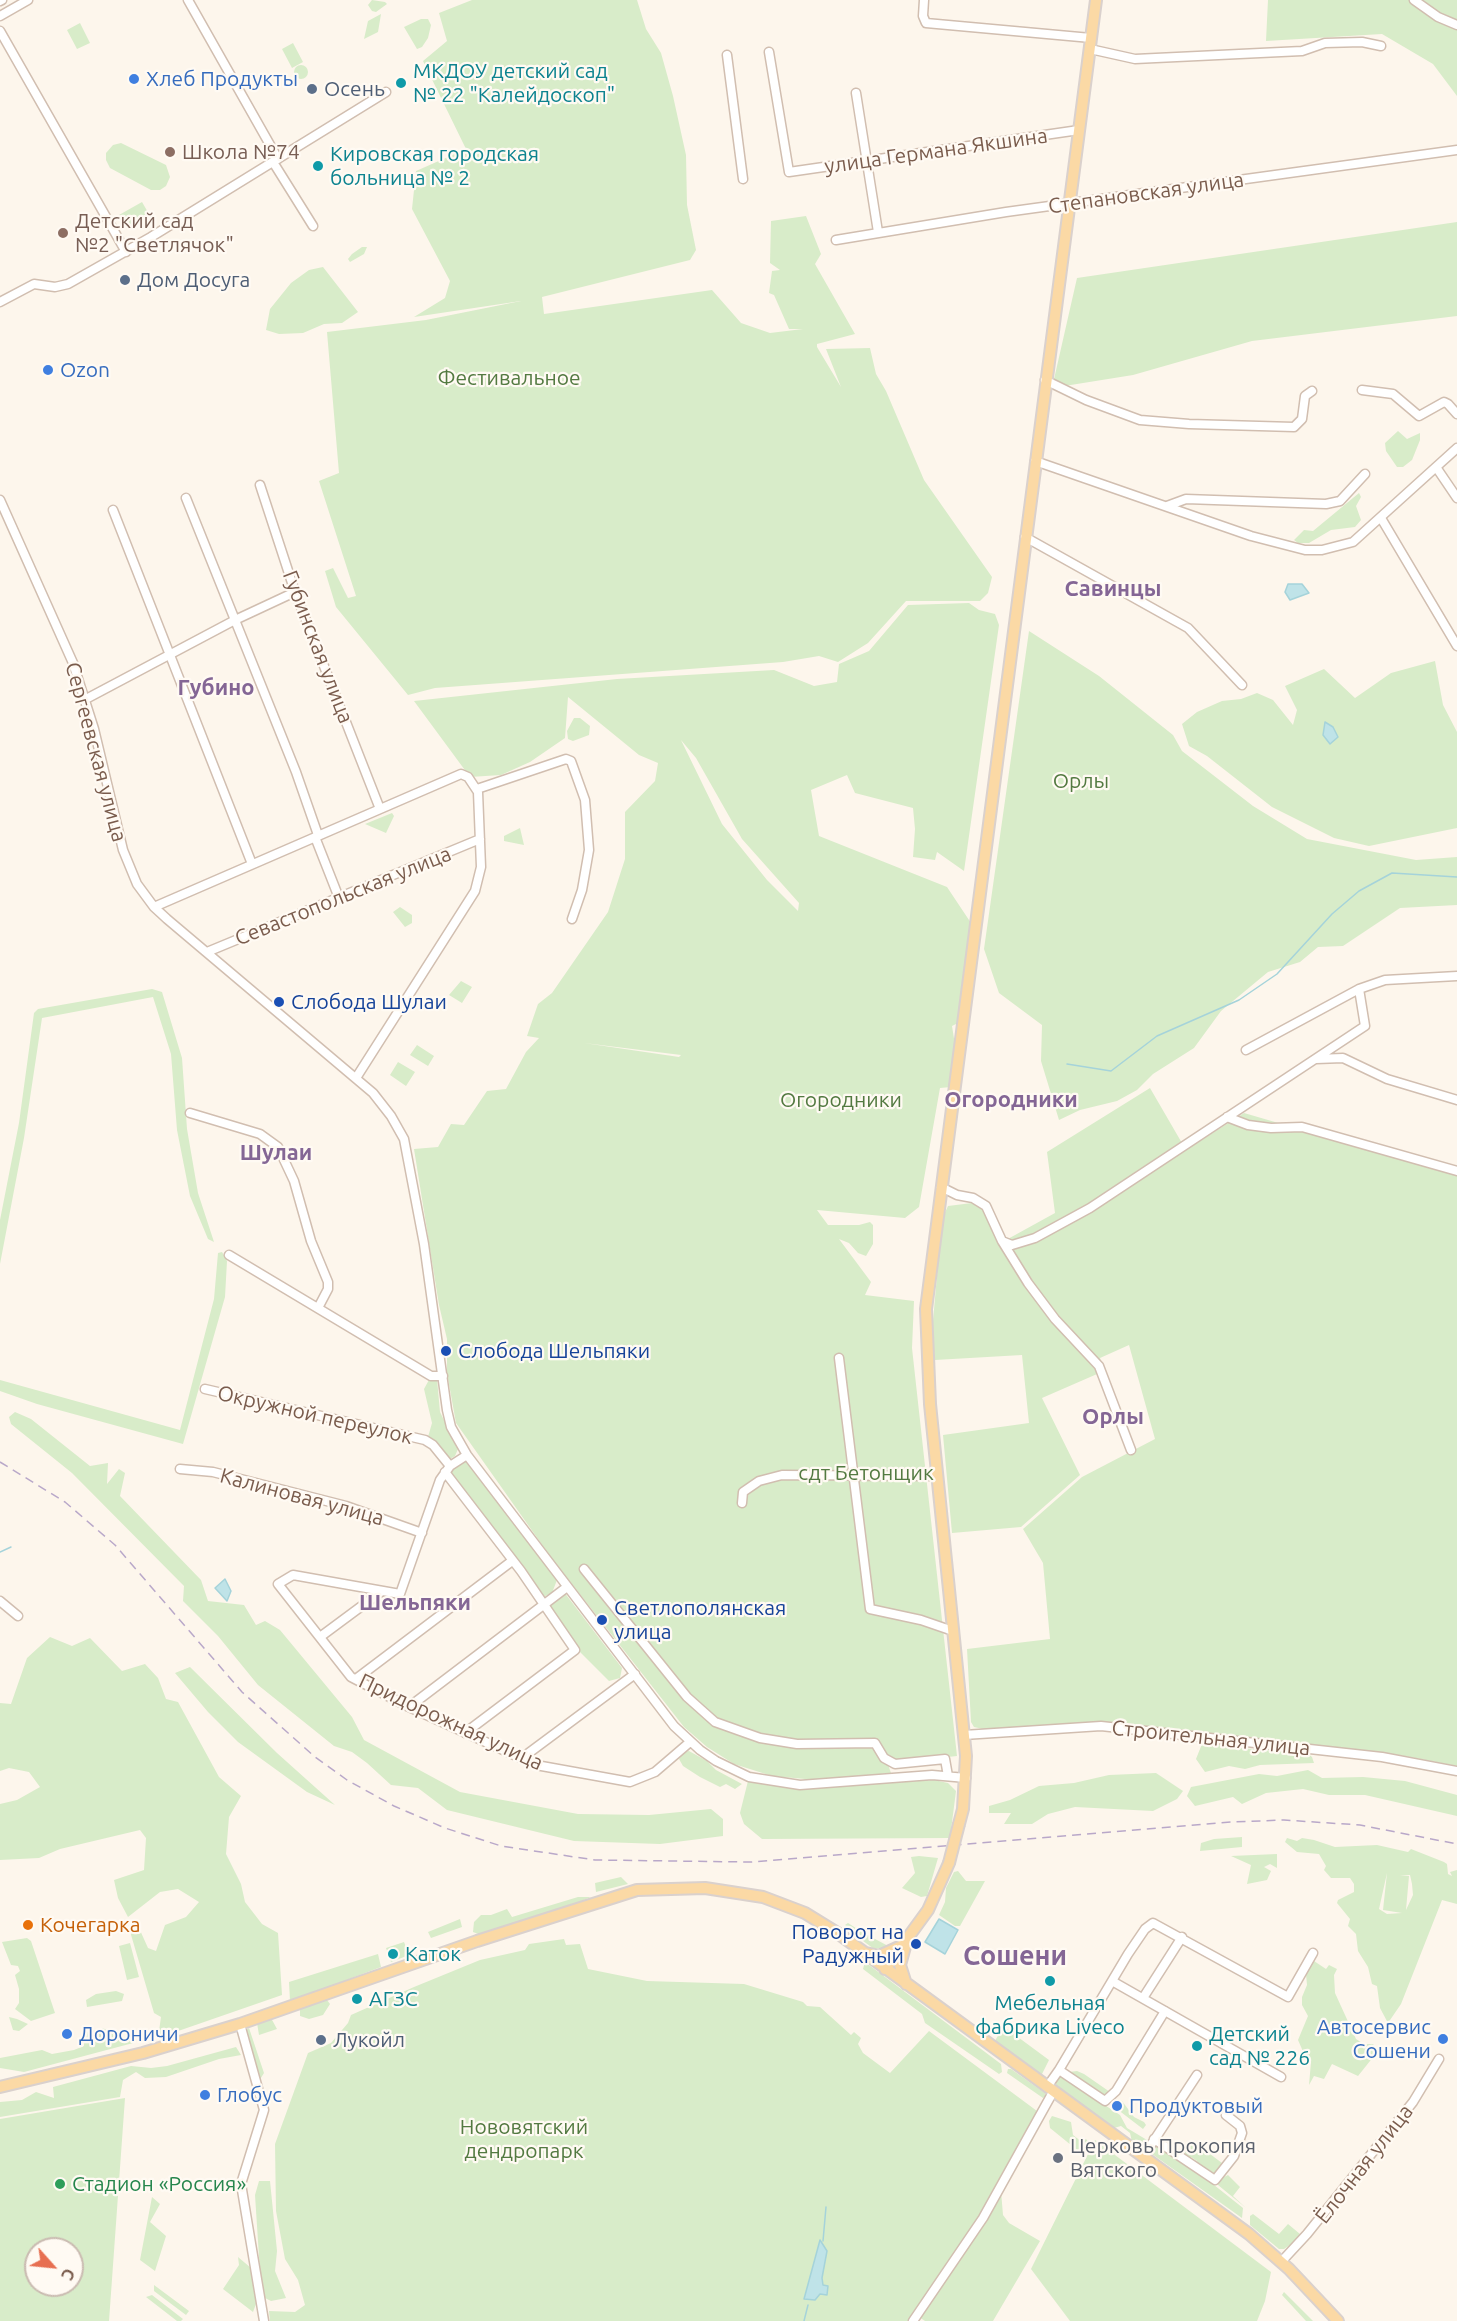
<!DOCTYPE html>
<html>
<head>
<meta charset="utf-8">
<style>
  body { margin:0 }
  #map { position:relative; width:1457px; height:2321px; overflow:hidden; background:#fdf6ec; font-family:Ubuntu,sans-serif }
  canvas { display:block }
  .north { position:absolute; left:24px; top:2237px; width:60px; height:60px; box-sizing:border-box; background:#fffaf3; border:2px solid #cabbb1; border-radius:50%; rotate:117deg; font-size:16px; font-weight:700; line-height:24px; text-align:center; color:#7a5c4d }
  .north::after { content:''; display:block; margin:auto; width:21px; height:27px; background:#e76f51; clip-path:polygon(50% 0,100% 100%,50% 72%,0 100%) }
</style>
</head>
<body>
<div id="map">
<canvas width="1457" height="2321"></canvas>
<div class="north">С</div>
</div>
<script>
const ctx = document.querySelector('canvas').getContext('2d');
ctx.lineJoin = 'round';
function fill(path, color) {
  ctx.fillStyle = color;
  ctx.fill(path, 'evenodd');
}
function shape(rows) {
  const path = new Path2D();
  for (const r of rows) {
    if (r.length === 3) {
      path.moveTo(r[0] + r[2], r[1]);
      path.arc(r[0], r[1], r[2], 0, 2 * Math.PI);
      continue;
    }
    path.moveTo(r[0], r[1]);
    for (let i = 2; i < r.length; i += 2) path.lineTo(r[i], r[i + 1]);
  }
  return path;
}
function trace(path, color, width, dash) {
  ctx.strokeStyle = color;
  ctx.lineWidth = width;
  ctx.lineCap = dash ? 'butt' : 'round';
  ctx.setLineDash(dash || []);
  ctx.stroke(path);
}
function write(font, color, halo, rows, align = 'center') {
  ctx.font = font + ' Ubuntu,sans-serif';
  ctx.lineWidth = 4.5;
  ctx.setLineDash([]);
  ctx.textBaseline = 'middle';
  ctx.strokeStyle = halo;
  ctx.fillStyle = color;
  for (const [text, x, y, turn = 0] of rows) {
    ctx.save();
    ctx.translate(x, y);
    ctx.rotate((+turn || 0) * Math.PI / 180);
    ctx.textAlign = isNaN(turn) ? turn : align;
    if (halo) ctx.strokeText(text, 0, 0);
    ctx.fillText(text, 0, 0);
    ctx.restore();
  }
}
fill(shape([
  [372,0,385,2,387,4,376,12,372,11,368,5],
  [472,0,637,0,646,29,661,53,673,96,686,155,687,205,696,250,690,260,542,297,544,314,712,290,741,323,770,333,803,329,789,329,774,295,769,293,772,271,780,270,770,263,771,221,806,216,821,254,815,264,855,334,817,344,817,347,841,387,826,349,870,348,876,374,886,391,924,480,992,577,988,593,980,601,906,601,868,643,838,662,819,656,783,662,435,688,408,695,336,607,325,571,333,568,348,598,356,596,319,481,339,473,327,332,426,320,521,301,414,317,445,298,450,281,412,209,416,171,466,149,423,61,447,41,439,13],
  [1268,0,1457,0,1457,96,1433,64,1382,34,1266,41],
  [381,14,378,32,364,39,368,21],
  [421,19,428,19,431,25,428,38,422,47,417,49,404,27],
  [80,23,90,43,77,49,67,30],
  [293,43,303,62,292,68,282,49],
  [301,72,7],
  [121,143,166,165,170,177,166,186,160,190,151,190,110,168,106,160,106,153,113,145],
  [142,202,149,214,125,227,119,215],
  [1457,222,1457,316,1252,341,1133,375,1052,388,1077,278],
  [362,247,367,247,364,254,350,262,348,259,352,254],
  [323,267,358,312,342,323,324,324,303,333,279,334,266,330,270,309,291,283,309,270],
  [1398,431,1407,439,1420,433,1420,440,1412,460,1403,467,1397,467,1386,451,1385,443],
  [1359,493,1361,497,1356,506,1361,520,1355,527,1331,530,1309,543,1298,543,1294,540,1304,530,1313,531],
  [969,603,979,610,995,614,999,625,964,871,937,852,935,860,913,857,915,829,913,808,855,793,847,775,811,790,819,836,947,887,971,923,962,1001,958,1023,952,1026,956,1051,951,1087,940,1088,919,1207,905,1218,817,1210,828,1225,859,1225,870,1222,873,1225,873,1244,866,1256,858,1253,849,1243,839,1239,871,1282,865,1295,914,1301,912,1348,957,1756,901,1762,886,1759,891,1773,816,1780,772,1776,734,1764,707,1747,684,1727,550,1556,456,1423,447,1373,447,1339,439,1305,414,1149,438,1147,451,1124,464,1125,487,1091,506,1089,526,1052,539,1038,527,1036,538,1004,552,993,608,912,625,859,625,812,655,781,658,763,639,755,568,697,565,738,530,762,501,775,470,777,414,701,617,679,774,670,814,686,837,682,839,664,869,651,908,605],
  [681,740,696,758,742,839,799,903,798,911,767,880,722,824],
  [584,1043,681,1055,679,1057],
  [1029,631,1099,676,1173,735,1182,751,1253,806,1307,839,1416,860,1457,857,1457,905,1400,908,1343,946,1318,947,1300,962,1268,972,1221,1011,1194,1048,1153,1074,1137,1090,1117,1101,1080,1110,1059,1120,1041,1061,1042,1025,999,993,984,949],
  [1435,661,1443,705,1457,732,1457,828,1369,846,1334,838,1272,807,1207,756,1189,746,1182,724,1197,712,1222,701,1241,699,1257,693,1273,700,1293,725,1297,710,1285,686,1324,669,1355,698,1391,673],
  [574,718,580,718,590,726,589,735,573,741,568,739,567,731],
  [392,813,394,816,386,833,365,824],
  [520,828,524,845,504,841,504,836],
  [400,907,412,915,412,923,405,927,393,912],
  [461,981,472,987,462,1003,449,995],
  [152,989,162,992,182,1058,187,1129,198,1193,214,1242,208,1239,190,1196,177,1130,171,1054,153,997,42,1018,24,1138,0,1264,0,1220,19,1123,34,1013,38,1009],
  [417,1045,434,1056,428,1066,410,1055],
  [398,1062,415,1072,406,1086,390,1075],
  [1150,1088,1186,1150,1244,1113,1457,1175,1457,1766,1405,1756,1097,1723,983,1729,974,1727,971,1722,967,1649,1050,1639,1043,1563,1023,1529,1082,1477,1155,1439,1129,1345,1100,1358,1104,1371,1042,1398,1080,1475,1021,1527,952,1533,943,1435,1029,1423,1022,1355,935,1360,932,1332,942,1219,948,1206,972,1203,986,1211,1006,1240,1055,1213,1047,1152],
  [222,1252,227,1261,225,1297,183,1444,37,1404,0,1391,0,1380,180,1430,214,1299,218,1253],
  [430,1378,437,1379,440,1412,458,1449,455,1456,450,1459,428,1437,432,1423,424,1389],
  [15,1412,31,1419,90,1466,108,1463,107,1484,119,1469,125,1473,120,1496,201,1580,208,1601,244,1605,256,1625,265,1621,280,1630,352,1717,364,1740,460,1792,578,1814,649,1815,711,1809,723,1819,723,1836,660,1844,574,1841,447,1810,418,1788,391,1785,367,1763,352,1752,334,1746,258,1685,218,1636,183,1601,184,1586,72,1473,11,1424,9,1417],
  [462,1460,466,1461,557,1580,552,1593,543,1597,450,1474,451,1468],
  [564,1592,622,1668,620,1678,609,1681,577,1649,547,1606],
  [50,1637,72,1646,90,1638,122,1671,145,1664,158,1678,166,1699,178,1702,219,1777,241,1796,229,1817,226,1854,241,1884,245,1902,262,1924,278,1933,282,1995,158,2038,161,2017,154,2013,129,1928,139,1928,148,1948,156,1951,165,1925,186,1917,199,1902,178,1889,160,1892,128,1917,118,1898,114,1880,144,1870,146,1838,140,1830,60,1849,39,1858,0,1860,0,1804,17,1800,40,1787,29,1772,9,1768,0,1771,0,1703,11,1704,27,1658],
  [190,1667,277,1753,335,1805,307,1792,238,1742,208,1712,175,1673],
  [1211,1742,1226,1747,1307,1753,1312,1757,1314,1763,1260,1765,1245,1769,1229,1766,1205,1772,1196,1759,1202,1744],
  [689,1751,707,1761,716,1770,742,1784,735,1789,726,1784,720,1787,700,1777,683,1766,679,1759,684,1752],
  [1308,1770,1322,1778,1363,1777,1405,1781,1457,1795,1457,1816,1365,1795,1329,1795,1303,1789,1266,1793,1242,1804,1233,1797,1195,1806,1187,1796,1191,1787,1259,1774,1277,1776],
  [1156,1773,1183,1791,1177,1799,1153,1811,1075,1807,1048,1814,1032,1824,1004,1824,1011,1813,989,1813,989,1806,1010,1800,1039,1786,1074,1783,1109,1775],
  [934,1780,948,1783,956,1791,950,1838,762,1839,744,1824,740,1813,748,1781,799,1789],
  [1242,1837,1242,1847,1200,1851,1201,1843,1214,1839],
  [1287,1838,1297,1841,1302,1838,1314,1840,1335,1847,1377,1845,1408,1852,1411,1849,1444,1862,1447,1864,1448,1874,1452,1876,1450,1872,1457,1870,1457,1904,1442,1900,1401,2004,1388,2023,1380,2008,1377,1986,1372,1984,1368,1967,1358,1951,1356,1934,1348,1926,1350,1919,1337,1903,1338,1900,1354,1892,1354,1884,1350,1878,1331,1878,1324,1870,1326,1866,1319,1854,1297,1852,1285,1842],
  [1387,1873,1383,1910,1402,1913,1387,1914,1379,1909],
  [1400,1875,1410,1875,1412,1884,1413,1895,1406,1910,1409,1876],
  [1277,1854,1277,1868,1270,1864,1264,1867,1271,1871,1267,1880,1247,1884,1251,1865,1231,1856],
  [919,1856,938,1858,927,1896,921,1897,902,1888,915,1873,911,1857],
  [958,1871,966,1881,985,1881,960,1926,955,1926,939,1915,945,1902,946,1888,954,1872],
  [621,1877,628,1884,596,1892,595,1883],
  [578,1897,591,1897,545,1916,481,1935,473,1932,474,1922,481,1915,491,1915,507,1909,512,1917],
  [460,1919,462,1927,431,1938,428,1932],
  [848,1923,862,1932,890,1947,874,1949,855,1935,856,1932,845,1925],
  [27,1938,31,1941,55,2013,31,2021,15,2009,19,2003,19,1989,15,1975,20,1971,18,1966,11,1965,2,1942],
  [564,1939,566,1945,580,1944,588,1969,647,1981,744,1984,803,2002,807,2006,820,2007,851,2035,854,2032,861,2038,858,2044,863,2053,890,2073,929,2031,1037,2111,981,2213,909,2321,270,2321,269,2311,295,2312,305,2305,298,2280,285,2259,276,2211,275,2144,308,2053,331,2043,348,2023,351,2015,414,1987,480,1960,525,1950,529,1944],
  [404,1942,409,1955,391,1962,386,1948],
  [130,1943,139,1977,127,1980,119,1946],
  [378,1954,381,1967,290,2001,289,1982],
  [1314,1961,1326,1969,1329,1965,1337,1969,1334,1975,1335,1993,1356,2039,1364,2044,1373,2044,1378,2051,1358,2076,1332,2064,1324,2079,1314,2076,1309,2085,1311,2062,1305,2056,1298,2040,1308,2016,1302,2005,1302,1997,1307,1985,1306,1974],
  [865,1962,1001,2064,1002,2072,999,2074,925,2023,922,2014,863,1969],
  [116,1991,124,1994,122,2001,87,2007,86,2000,96,1994],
  [327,2000,330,2004,323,2015,309,2019,300,2016,300,2009],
  [9,2017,17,2019,28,2024,19,2031,13,2030],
  [271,2018,277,2029,259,2035,257,2023],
  [1003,2026,1049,2060,1042,2074,1037,2074,998,2046,995,2041],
  [102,2028,110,2031,117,2039,134,2036,133,2043,24,2072,0,2068,0,2058,42,2050,52,2054,74,2050,84,2046,84,2033],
  [249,2028,264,2073,259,2081,245,2031],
  [236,2047,241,2055,219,2059,166,2077,145,2078,136,2072,123,2080,120,2097,0,2117,0,2102,22,2100,36,2092,54,2098,53,2087,131,2066,151,2068,167,2066],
  [1008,2069,1011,2069,1045,2093,1045,2096,1043,2098,1007,2073],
  [1077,2071,1084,2074,1110,2092,1104,2098,1068,2076,1069,2072],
  [1059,2075,1120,2115,1127,2128,1147,2140,1146,2144,1143,2149,1139,2147,1132,2142,1130,2133,1121,2126,1114,2128,1061,2089,1054,2083],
  [125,2098,109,2321,0,2321,0,2119],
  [36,2249,72,2249,72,2285,36,2285],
  [1116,2099,1122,2101,1134,2117,1144,2122,1146,2125,1143,2129,1113,2106],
  [1052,2116,1071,2122,1073,2135,1082,2142,1086,2139,1090,2144,1082,2154,1050,2128,1049,2121],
  [1161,2138,1181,2151,1188,2149,1194,2142,1226,2166,1217,2177,1198,2165,1197,2161,1191,2157,1186,2157,1160,2140],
  [1095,2140,1271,2272,1265,2301,1257,2321,1070,2321,1031,2269],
  [1153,2146,1160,2146,1194,2169,1243,2208,1242,2218,1152,2154],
  [1228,2175,1240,2187,1233,2196,1246,2208,1218,2185,1218,2180],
  [259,2181,270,2181,277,2251,275,2271,286,2298,271,2301,263,2297,260,2272,255,2195],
  [1001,2191,1003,2215,1009,2223,1040,2241,993,2321,925,2321,919,2317,974,2240],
  [152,2197,160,2204,150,2222,166,2236,155,2271,140,2260],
  [1253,2214,1279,2234,1288,2224,1300,2234,1293,2243,1284,2249,1279,2249,1250,2225,1250,2216],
  [238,2257,251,2268,256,2304,253,2312,223,2289,239,2265],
  [154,2285,189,2311,186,2315,154,2291],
  [1284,2292,1313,2321,1306,2321,1282,2295],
  [152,2295,183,2319,181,2321,177,2321,146,2297]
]), '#d8ecc9');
const water = shape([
  [1288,584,1302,584,1309,593,1290,600,1285,592,1288,584],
  [1325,722,1333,727,1338,737,1330,744,1323,735,1325,722],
  [225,1579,231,1591,227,1601,215,1588,225,1579],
  [939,1919,958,1930,945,1954,925,1942,939,1919],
  [820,2240,827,2251,822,2278,823,2285,828,2286,827,2295,820,2294,815,2300,804,2299,820,2240]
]);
fill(water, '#bfe3e8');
trace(water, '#a5d3da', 1.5);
trace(shape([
  [1067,1064,1111,1071,1157,1036,1239,1000,1277,974,1332,914,1359,891,1392,873,1457,877],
  [0,1552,11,1547],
  [823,2241,826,2207],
  [804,2321,808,2305]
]), '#a5d3da', 1.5);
const minor = shape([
  [188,0,278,159],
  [924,0,923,16,926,23,1091,38],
  [1414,0,1438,17,1457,25],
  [0,1,2,0],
  [0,16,28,0],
  [0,31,126,252],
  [1090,49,1135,59,1302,51,1325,43,1362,42,1381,46],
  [769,52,789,172,1079,130],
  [727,55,743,179],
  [856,93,878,232],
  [273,162,313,226],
  [836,240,1006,212,1457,150],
  [0,302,34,284,55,287,68,284,151,237,386,92],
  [1045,380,1086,400,1140,420,1189,424,1294,427,1302,419,1305,396,1312,391],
  [1362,390,1393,394,1419,416,1444,402,1448,404,1457,414],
  [1035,461,1251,536,1305,550,1322,550,1353,542,1457,448],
  [1436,467,1457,498],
  [260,485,295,592,380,809],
  [186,498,296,772,318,835],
  [0,500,73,663,94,729,123,850,137,884,154,907,167,919,373,1093,391,1116,404,1139,424,1244,447,1410,451,1427,467,1455,674,1726,700,1750,716,1761,749,1777,800,1785,932,1775,966,1778],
  [1167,506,1186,499,1326,504,1340,501,1365,474],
  [113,510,252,864],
  [1381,518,1457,646],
  [1025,537,1188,628,1242,685],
  [86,699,235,620,295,592],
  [477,789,566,759,571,761,585,800,589,850,582,890,572,919],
  [315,837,339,898],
  [154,907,461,774,468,777,478,792,481,867,475,891,356,1078],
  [207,952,480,839],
  [1246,1050,1359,989,1385,980,1457,976],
  [1316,1059,1343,1058,1387,1079,1457,1100],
  [190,1113,260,1134,278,1147,294,1181,311,1241,328,1282,328,1289,318,1308],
  [1227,1117,1248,1125,1271,1128,1302,1127,1457,1171],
  [941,1187,957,1195,973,1198,986,1206,1002,1241,1012,1245,1035,1238,1090,1208,1365,1026,1359,989],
  [1002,1241,1028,1283,1055,1319,1099,1366,1131,1450],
  [229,1255,431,1376,443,1376],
  [839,1358,870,1609,921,1620,953,1631],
  [205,1389,425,1440,433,1445,450,1466],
  [467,1455,450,1466,440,1480,400,1594,293,1575,278,1584,351,1677,409,1707,536,1765,630,1782,655,1772,690,1742],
  [180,1469,213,1472,346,1506,422,1533],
  [445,1472,521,1571,575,1650,465,1733],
  [742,1503,743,1492,759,1481,782,1475,937,1476],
  [584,1569,687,1697,715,1722,760,1738,797,1744,875,1743,884,1758,895,1764,945,1759,948,1776],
  [0,1601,18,1616],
  [320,1637,382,1591],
  [356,1679,512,1561],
  [409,1707,567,1587],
  [964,1735,1101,1726,1382,1757,1457,1771],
  [522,1758,635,1674],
  [1112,1981,1281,2077],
  [1143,1998,1182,1937],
  [240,2024,264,2110,241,2184,264,2321],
  [1059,2070,1128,1954,1145,1929,1153,1923,1288,1997,1313,1953],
  [1047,2087,1059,2070,1105,2101,1116,2091,1165,2011],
  [1154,2139,1215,2180,1234,2156,1242,2133,1240,2126,1226,2115],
  [1143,2157,1197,2075],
  [1281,2262,1307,2234,1413,2102,1439,2059],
  [913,2321,983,2218,1053,2092]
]);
const major = shape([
  [959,1824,963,1809,966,1756,930,1404,926,1309,1096,0],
  [905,1947,900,1965,906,1984],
  [866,1953,879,1956,899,1947],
  [885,1969,928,1910,949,1863],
  [0,2087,143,2053,240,2024,477,1941,637,1890,705,1888,763,1897,805,1913,839,1934,1249,2234,1289,2269,1338,2321]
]);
trace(minor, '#d1beb0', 11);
trace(major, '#dad1cd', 14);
trace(minor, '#fff', 8);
trace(major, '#fbd9a5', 10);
trace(shape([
  [0,1462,65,1502,115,1545,242,1692,315,1757,347,1780,394,1806,445,1828,501,1846,595,1860,751,1862,1231,1822,1284,1820,1360,1825,1457,1844]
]), '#b9a8c9', 1.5, [9, 6]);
const majorBridge = shape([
  [949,1863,959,1824]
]);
trace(majorBridge, '#dad1cd', 14, []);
trace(majorBridge, '#fbd9a5', 10);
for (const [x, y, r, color] of [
  [134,79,6,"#3f7fe0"],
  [401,83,6,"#0f9aa8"],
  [312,89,6,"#5c6f8a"],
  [170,152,6,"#8d6e63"],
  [318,166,6,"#0f9aa8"],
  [63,233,6,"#8d6e63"],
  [125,280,6,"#5c6f8a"],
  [48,370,6,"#3f7fe0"],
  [279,1002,6,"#1a4fb4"],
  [446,1351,6,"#1a4fb4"],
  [602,1620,6,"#1a4fb4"],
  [28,1925,6,"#e8710a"],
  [916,1944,6,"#1a4fb4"],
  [393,1954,6,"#0f9aa8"],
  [1050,1981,6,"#0f9aa8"],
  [357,1999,6,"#0f9aa8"],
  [67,2034,6,"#3f7fe0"],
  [1443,2039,6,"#3f7fe0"],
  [321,2040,6,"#5c6f8a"],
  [1197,2046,6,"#0f9aa8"],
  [205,2095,6,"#3f7fe0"],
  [1117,2106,6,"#3f7fe0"],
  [1058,2158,6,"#6b7280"],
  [60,2184,6,"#2e9e5b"]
]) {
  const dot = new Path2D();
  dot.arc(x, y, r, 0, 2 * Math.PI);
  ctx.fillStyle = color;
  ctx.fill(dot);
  trace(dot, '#fffaf3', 2);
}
write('21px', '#0d838f', '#fffaf3', [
  ["МКДОУ детский сад",413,71],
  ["№ 22 \"Калейдоскоп\"",413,95],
  ["Кировская городская",330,154],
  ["больница № 2",330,178],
  ["Каток",405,1954],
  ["АГЗС",369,1999],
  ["Мебельная",1050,2003,"center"],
  ["фабрика Liveco",1050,2027,"center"],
  ["Детский",1209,2034],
  ["сад № 226",1209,2058]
], 'left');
write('21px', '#366cbe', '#fffaf3', [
  ["Хлеб Продукты",146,79],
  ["Ozon",60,370],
  ["Автосервис",1431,2027,"right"],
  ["Сошени",1431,2051,"right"],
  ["Дороничи",79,2034],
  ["Глобус",217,2095],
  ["Продуктовый",1129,2106]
], 'left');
write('21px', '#4e5e75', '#fffaf3', [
  ["Осень",324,89],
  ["Дом Досуга",137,280],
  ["Лукойл",333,2040]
], 'left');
write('21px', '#7a5c4d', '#fffaf3', [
  ["улица Германа Якшина",936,151,-8],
  ["Степановская улица",1146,193,-8],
  ["Губинская улица",318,647,69],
  ["Сергеевская улица",96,752,75],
  ["Севастопольская улица",343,896,-22],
  ["Окружной переулок",315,1415,13],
  ["Калиновая улица",302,1497,15],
  ["Придорожная улица",451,1722,25],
  ["Строительная улица",1211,1738,6],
  ["Ёлочная улица",1364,2164,-52]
]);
write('21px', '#785e54', '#fffaf3', [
  ["Школа №74",182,152],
  ["Детский сад",75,221],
  ["№2 \"Светлячок\"",75,245]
], 'left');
write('21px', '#537a41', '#fffaf3', [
  ["Фестивальное",509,378],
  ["Орлы",1081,781],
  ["Огородники",841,1100],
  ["сдт Бетонщик",866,1473],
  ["Нововятский",524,2127],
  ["дендропарк",524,2151]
]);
write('21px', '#164399', '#fffaf3', [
  ["Слобода Шулаи",291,1002],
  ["Слобода Шельпяки",458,1351],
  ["Светлополянская",614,1608],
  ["улица",614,1632],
  ["Поворот на",904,1932,"right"],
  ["Радужный",904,1956,"right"]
], 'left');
write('21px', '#c56008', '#fffaf3', [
  ["Кочегарка",40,1925]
], 'left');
write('21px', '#5b616d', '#fffaf3', [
  ["Церковь Прокопия",1070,2146],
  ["Вятского",1070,2170]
], 'left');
write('21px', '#27864d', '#fffaf3', [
  ["Стадион «Россия»",72,2184]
], 'left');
write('bold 22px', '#846695', '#fffaf3', [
  ["Савинцы",1113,589],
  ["Губино",216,688],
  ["Огородники",1011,1100],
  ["Шулаи",276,1153],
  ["Орлы",1113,1417],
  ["Шельпяки",415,1603]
]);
write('bold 27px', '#846695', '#fffaf3', [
  ["Сошени",1015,1956]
]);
</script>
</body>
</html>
